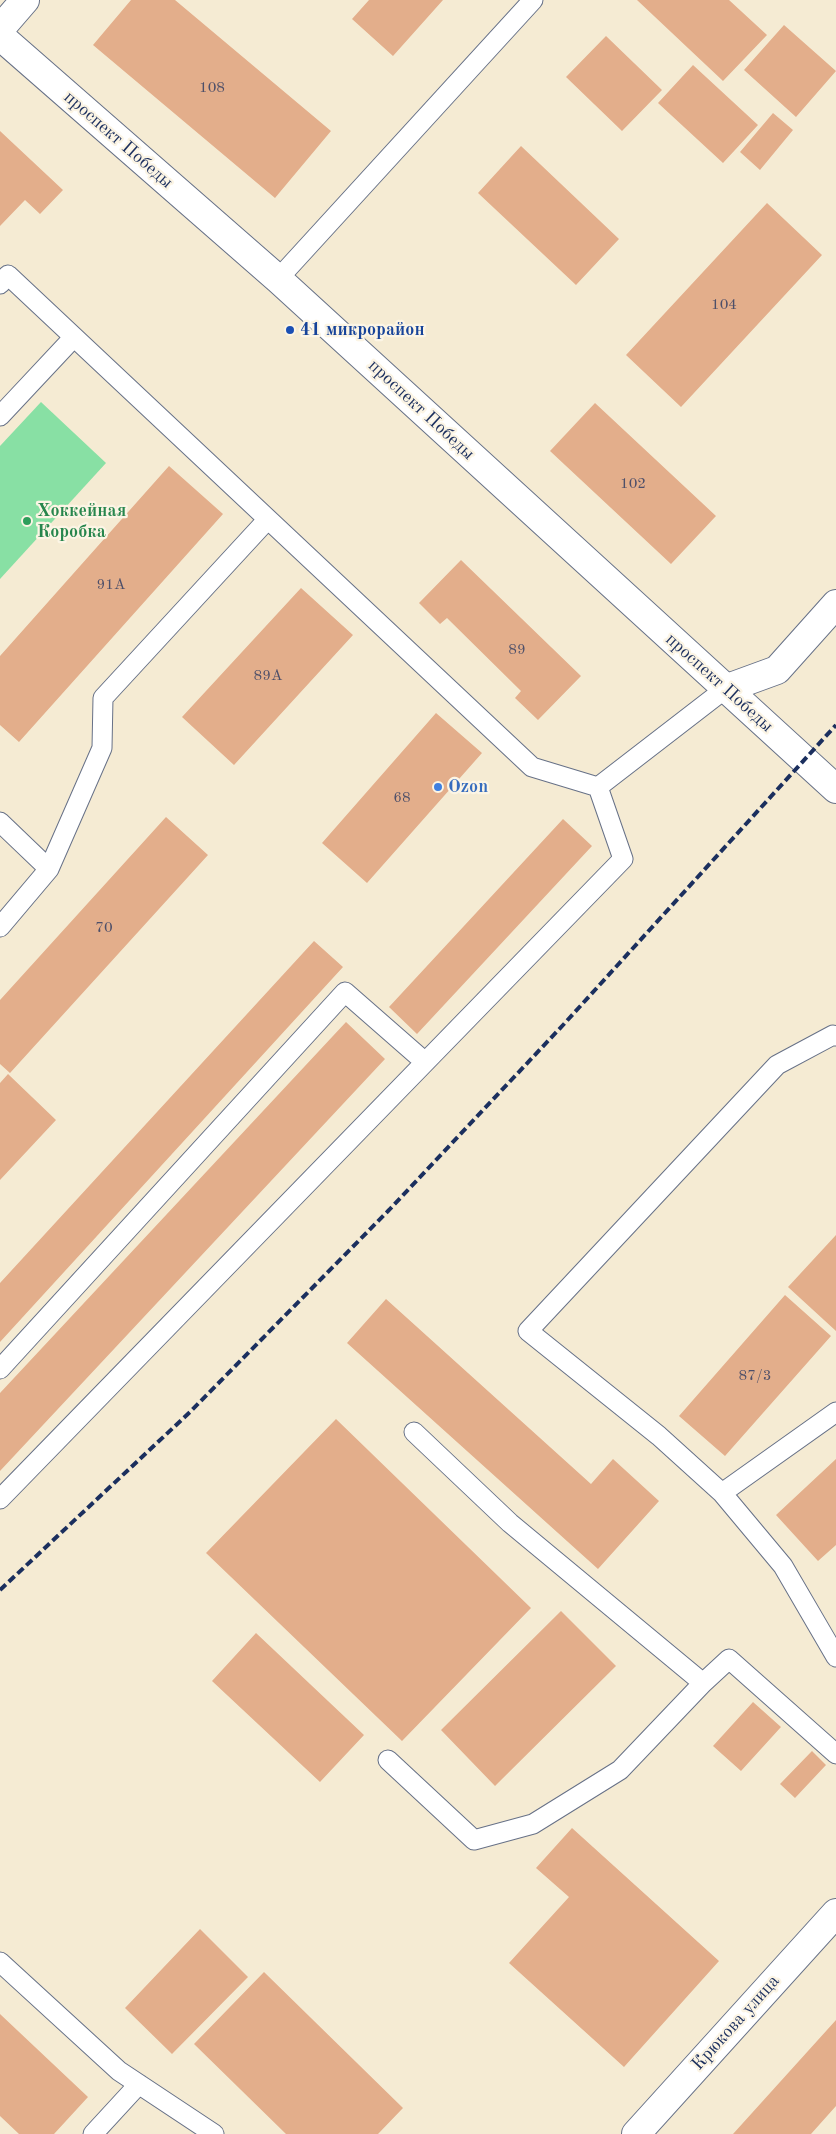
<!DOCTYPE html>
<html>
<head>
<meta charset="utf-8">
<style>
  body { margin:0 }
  canvas { display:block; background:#f5ebd3 }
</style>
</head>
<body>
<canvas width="836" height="2134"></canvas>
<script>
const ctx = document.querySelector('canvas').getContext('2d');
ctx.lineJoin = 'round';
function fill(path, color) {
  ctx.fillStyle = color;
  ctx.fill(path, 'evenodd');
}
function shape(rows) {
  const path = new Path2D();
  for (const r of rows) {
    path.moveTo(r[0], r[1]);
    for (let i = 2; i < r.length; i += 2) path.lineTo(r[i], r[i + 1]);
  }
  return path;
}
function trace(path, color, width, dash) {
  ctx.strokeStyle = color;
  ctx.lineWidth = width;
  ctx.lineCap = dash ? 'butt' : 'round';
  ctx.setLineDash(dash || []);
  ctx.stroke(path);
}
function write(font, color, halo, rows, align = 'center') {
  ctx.font = font + ' "Old Standard TT",serif';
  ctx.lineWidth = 4.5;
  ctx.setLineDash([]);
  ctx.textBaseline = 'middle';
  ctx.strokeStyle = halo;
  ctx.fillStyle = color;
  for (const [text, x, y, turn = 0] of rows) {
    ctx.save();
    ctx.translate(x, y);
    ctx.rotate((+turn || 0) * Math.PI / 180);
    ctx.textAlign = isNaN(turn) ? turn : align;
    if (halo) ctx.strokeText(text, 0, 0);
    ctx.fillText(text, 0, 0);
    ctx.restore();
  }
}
fill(shape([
  [41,402,106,463,0,579,0,446]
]), '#88e0a4');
fill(shape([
  [131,0,175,0,331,131,275,198,93,45],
  [369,0,443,0,393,56,352,19],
  [637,0,729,0,767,35,723,81],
  [784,25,836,71,796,117,744,70],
  [606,36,662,90,622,131,566,77],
  [693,65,758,125,723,163,658,103],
  [773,113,793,130,760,170,740,152],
  [0,131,63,190,40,214,25,200,0,226],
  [521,146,619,239,576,285,478,193],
  [767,203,822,255,681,407,626,355],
  [595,403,716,516,671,564,550,451],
  [169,466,223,514,19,742,0,725,0,656],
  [461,560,581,676,538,720,515,698,521,691,447,618,440,624,419,603],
  [301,588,353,635,234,765,182,717],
  [436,713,482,753,367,883,322,843],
  [166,817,208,855,10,1073,0,1064,0,1000],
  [563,819,592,846,417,1034,389,1007],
  [314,941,343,967,0,1342,0,1283],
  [346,1022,385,1059,0,1471,0,1393],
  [8,1074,56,1120,0,1180,0,1083],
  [836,1235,836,1331,788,1287],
  [785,1295,831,1336,725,1456,679,1416],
  [386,1299,591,1484,613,1459,659,1501,598,1569,347,1343],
  [336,1419,531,1608,402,1741,206,1553],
  [836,1459,836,1545,818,1561,776,1515],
  [561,1611,616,1666,495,1786,441,1730],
  [256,1633,364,1735,320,1782,212,1681],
  [753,1702,781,1727,741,1771,713,1746],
  [812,1751,826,1765,795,1798,780,1784],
  [572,1828,719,1961,624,2067,509,1963,569,1897,536,1868],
  [200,1929,248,1977,172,2054,125,2008],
  [264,1972,403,2108,378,2134,286,2134,194,2044],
  [0,2014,88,2097,54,2134,19,2134,0,2116],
  [836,2020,836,2106,811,2134,733,2134]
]), '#e3ae8b');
const service = shape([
  [278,279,533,0],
  [0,284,8,275,532,767,598,787],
  [0,416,74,337],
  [0,822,49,869],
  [0,927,49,869,102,748,103,698,268,519],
  [0,1369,345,992,425,1062],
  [836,1412,722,1493,783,1566,836,1657],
  [414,1432,510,1523,703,1683],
  [722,1493,659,1436,528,1331,777,1065,833,1035,836,1036],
  [0,1499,623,859,598,787,725,689],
  [388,1760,474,1840,533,1824,620,1770,703,1683,729,1659,836,1754],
  [0,1962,119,2071,214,2134],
  [93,2134,139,2084]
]);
const minor = shape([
  [725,689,777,670,836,604],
  [636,2134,836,1913]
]);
const secondary = shape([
  [0,29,25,0],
  [0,36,278,279,836,789]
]);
trace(service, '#677187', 21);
trace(minor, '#677187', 30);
trace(secondary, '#677187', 30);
trace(service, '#fff', 19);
trace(minor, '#fff', 28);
trace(secondary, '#fff', 28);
trace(shape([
  [0,1590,190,1412,389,1210,564,1024,836,725]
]), '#1b2f5e', 4, [8, 4]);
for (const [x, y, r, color] of [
  [290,330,5,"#1a4fb4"],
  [27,521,5,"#2e9e5b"],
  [438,787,5,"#3f7fe0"]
]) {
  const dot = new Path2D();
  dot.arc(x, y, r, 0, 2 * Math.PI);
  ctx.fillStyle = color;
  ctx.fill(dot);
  trace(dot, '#fcf5e5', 2);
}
write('15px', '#4d4f69', null, [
  ["108",212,88],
  ["104",724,305],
  ["102",633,484],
  ["91А",111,585],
  ["89",517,650],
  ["89А",268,676],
  ["68",402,798],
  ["70",104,928],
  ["87/3",755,1376]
]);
write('18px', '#1b2f5e', '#fcf5e5', [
  ["проспект Победы",118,140,41],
  ["проспект Победы",421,410,43],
  ["проспект Победы",719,683,42],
  ["Крюкова улица",736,2023,-48]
]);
write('bold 18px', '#164399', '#fcf5e5', [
  ["41 микрорайон",300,330]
], 'left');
write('bold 18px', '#27864d', '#fcf5e5', [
  ["Хоккейная",37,511],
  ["Коробка",37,532]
], 'left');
write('bold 18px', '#366cbe', '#fcf5e5', [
  ["Ozon",448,787]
], 'left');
</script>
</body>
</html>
